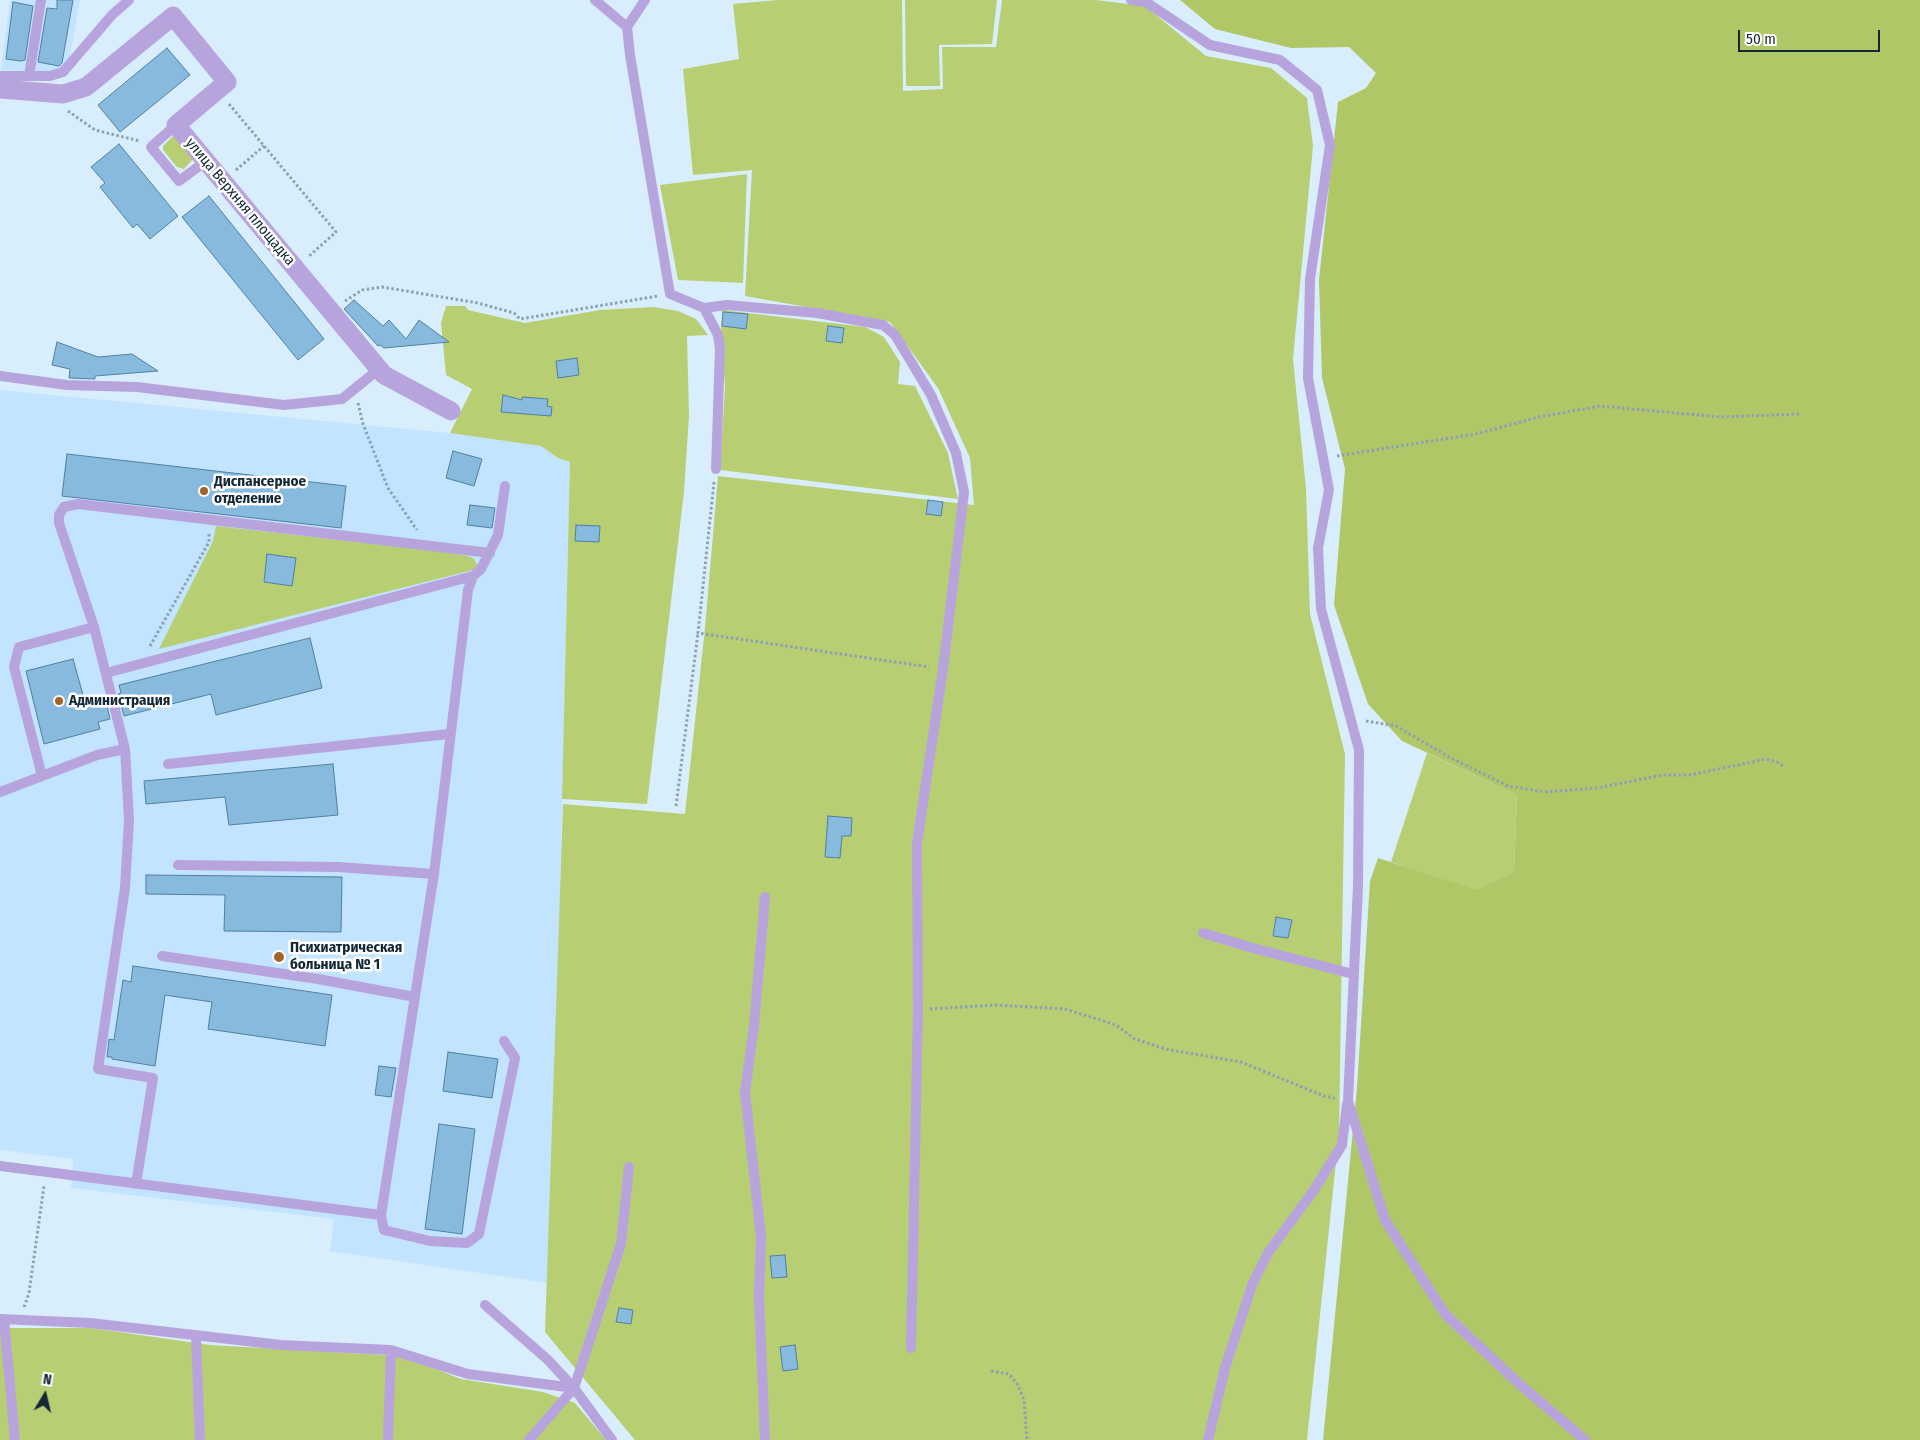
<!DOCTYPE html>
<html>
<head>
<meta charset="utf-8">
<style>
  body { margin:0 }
  #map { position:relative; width:1920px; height:1440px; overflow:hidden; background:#d9eefd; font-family:"Fira Sans Condensed",sans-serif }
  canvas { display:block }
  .north { position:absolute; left:20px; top:1370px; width:50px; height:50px; -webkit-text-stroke:4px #fff; paint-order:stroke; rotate:9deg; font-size:14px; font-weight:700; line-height:20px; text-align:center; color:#132735 }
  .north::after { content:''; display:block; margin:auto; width:18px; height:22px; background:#132735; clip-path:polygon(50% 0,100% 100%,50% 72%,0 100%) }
  .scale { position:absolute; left:1738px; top:30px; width:142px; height:22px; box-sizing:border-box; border:2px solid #132735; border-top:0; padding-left:6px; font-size:15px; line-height:18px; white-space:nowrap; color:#132735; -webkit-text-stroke:4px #fff; paint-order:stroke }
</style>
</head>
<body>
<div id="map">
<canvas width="1920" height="1440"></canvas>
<div class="north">N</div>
<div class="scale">50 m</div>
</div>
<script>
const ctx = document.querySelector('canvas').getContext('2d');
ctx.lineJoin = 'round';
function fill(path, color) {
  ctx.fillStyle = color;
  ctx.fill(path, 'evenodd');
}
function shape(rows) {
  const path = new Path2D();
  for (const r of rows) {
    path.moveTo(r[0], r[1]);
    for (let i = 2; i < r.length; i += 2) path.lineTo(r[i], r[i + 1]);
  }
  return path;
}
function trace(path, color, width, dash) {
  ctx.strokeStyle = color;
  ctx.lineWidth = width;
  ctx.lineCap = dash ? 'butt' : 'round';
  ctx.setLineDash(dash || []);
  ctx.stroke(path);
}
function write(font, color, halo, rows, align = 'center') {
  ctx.font = font + ' "Fira Sans Condensed",sans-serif';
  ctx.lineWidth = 5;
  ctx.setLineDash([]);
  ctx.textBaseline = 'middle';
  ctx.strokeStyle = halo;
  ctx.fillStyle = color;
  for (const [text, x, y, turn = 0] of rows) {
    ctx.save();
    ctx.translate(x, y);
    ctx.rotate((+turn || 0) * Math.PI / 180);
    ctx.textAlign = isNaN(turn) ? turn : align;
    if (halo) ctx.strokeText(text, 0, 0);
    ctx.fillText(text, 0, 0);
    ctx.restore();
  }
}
fill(shape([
  [10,0,80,0,70,56,59,72,1,70],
  [0,390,450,433,541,446,558,458,570,462,555,1114,555,1284,330,1251,334,1219,71,1188,73,1159,0,1150]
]), '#c2e4fe');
fill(shape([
  [778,0,902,0,903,91,943,89,942,47,996,47,1002,0,1095,0,1145,6,1206,56,1271,68,1307,98,1313,146,1293,359,1306,488,1310,614,1345,754,1339,1133,1307,1440,635,1440,545,1332,563,804,685,814,705,628,718,476,974,505,970,458,938,388,890,322,745,296,752,170,693,175,683,69,739,59,733,4],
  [905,0,997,0,992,44,939,45,940,86,906,86],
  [173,136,195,157,184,169,177,167,163,150,163,146],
  [747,174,743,283,678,280,660,185],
  [446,306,465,306,468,310,525,323,600,310,653,307,678,311,696,319,708,335,687,336,689,416,684,492,647,804,562,799,570,462,558,458,541,446,450,433,472,389,446,375,441,323],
  [723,310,865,327,884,337,900,362,898,384,915,386,948,453,958,499,720,470,725,387,721,326],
  [216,526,437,551,468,556,473,558,478,565,473,570,159,649,213,541],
  [1427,753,1517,795,1514,872,1477,891,1391,862],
  [0,1328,91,1328,210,1345,403,1356,461,1379,543,1392,575,1403,606,1440,0,1440]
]), '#b7ce73');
fill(shape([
  [1180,0,1920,0,1920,1440,1323,1440,1357,1088,1370,881,1378,858,1477,890,1514,872,1517,795,1402,741,1368,704,1334,605,1345,469,1322,378,1319,280,1338,102,1366,88,1376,73,1349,47,1291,48,1215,29]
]), '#b0c768');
const building = shape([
  [57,0,73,0,62,63,59,66,38,62,47,8,57,9,57,0],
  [13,2,33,6,25,60,21,61,6,59,13,2],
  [167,48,190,75,120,132,98,105,167,48],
  [119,144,178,216,150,239,137,224,133,228,100,187,105,183,91,167,119,144],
  [209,196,324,339,298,360,182,217,209,196],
  [354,300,383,326,389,320,406,339,419,320,449,342,384,348,380,345,378,346,344,309,354,300],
  [723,312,748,314,746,329,722,326,723,312],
  [828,326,844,328,842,343,826,341,828,326],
  [57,342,98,357,132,354,158,371,95,376,95,379,69,378,70,369,52,365,57,342],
  [577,358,579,375,558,378,556,361,577,358],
  [503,395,522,400,522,397,548,399,547,406,552,407,551,416,501,412,503,395],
  [453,451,482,459,474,486,446,478,453,451],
  [67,454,346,486,341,528,62,496,67,454],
  [928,500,943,502,941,516,926,514,928,500],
  [470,505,495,508,492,528,467,525,470,505],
  [576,525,600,526,599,542,575,541,576,525],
  [267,554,296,558,292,586,264,582,267,554],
  [310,638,322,688,216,715,211,694,124,716,118,694,121,693,119,685,310,638],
  [73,659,85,702,105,697,110,719,98,722,100,729,44,744,26,671,73,659],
  [333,764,338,815,229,825,225,797,146,804,144,781,333,764],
  [828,816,852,818,851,836,842,836,840,858,825,857,828,816],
  [146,875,342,877,341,932,224,931,225,895,146,894,146,875],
  [1276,917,1292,920,1288,938,1273,936,1276,917],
  [133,966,332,995,325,1046,208,1029,212,1002,165,995,155,1066,112,1059,112,1057,107,1057,109,1039,114,1040,123,980,131,982,133,966],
  [448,1052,498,1059,492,1098,443,1091,448,1052],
  [379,1066,396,1068,391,1097,375,1095,379,1066],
  [439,1124,475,1129,462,1234,425,1229,439,1124],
  [785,1255,787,1277,772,1278,770,1256,785,1255],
  [619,1308,633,1310,631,1324,616,1322,619,1308],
  [795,1345,798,1369,783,1371,780,1347,795,1345]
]);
fill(building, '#88bade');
trace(building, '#5080a2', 1);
trace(shape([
  [229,104,336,232,308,257],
  [68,111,95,130,140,141],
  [236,170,264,146],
  [345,301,362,290,382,287,478,303,514,313,520,319,658,296],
  [358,403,363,424,388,488,417,530],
  [1337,456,1476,434,1539,417,1600,406,1720,417,1800,414],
  [714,482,698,633,929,667],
  [150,646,209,542,209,532],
  [1366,721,1396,726,1449,757,1508,786,1545,792,1597,788,1663,775,1690,775,1766,759,1777,762,1785,767],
  [676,806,698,633],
  [930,1009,995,1005,1065,1009,1116,1025,1135,1039,1165,1049,1241,1062,1324,1096,1335,1098],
  [24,1307,29,1293,44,1186],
  [991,1371,1009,1374,1018,1385,1024,1400,1027,1440]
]), '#8da1b0', 3, [2.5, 2.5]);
trace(shape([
  [595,0,627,27,630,55,670,294,704,308,718,335,720,349,716,469],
  [1131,0,1146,2,1210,45,1280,60,1317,90,1330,145,1310,279,1308,378,1329,490,1318,548,1321,609,1359,750,1358,886,1348,1101,1385,1220,1445,1314,1516,1381,1585,1440],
  [627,27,645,0],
  [0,76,50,76,63,72,112,15,129,0],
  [29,76,41,0],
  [176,125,151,147,179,181,206,161],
  [704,308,727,305,817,313,883,325,895,335,931,395,956,453,964,492,943,669,917,843,918,1010,911,1348],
  [0,376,67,385,137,387,284,405,342,399,379,369],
  [106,673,473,576],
  [168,764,449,734],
  [42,776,14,667,19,647,94,627],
  [0,792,97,755,125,749],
  [178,865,338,867,434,874],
  [1203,933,1249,947,1353,974],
  [162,956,318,979,415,997],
  [504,1041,515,1058,479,1234,467,1243,430,1241,384,1230,381,1215,434,874,468,590,473,576,481,569,498,535,505,486],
  [0,1166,381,1215],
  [136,1184,153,1078,98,1069,125,888,129,820,125,749,94,627,59,523,59,515,64,507,78,504,490,553],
  [485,1305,547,1359,574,1388],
  [0,1319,90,1323,281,1345,391,1350,468,1374,574,1388,612,1440],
  [4,1319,15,1440],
  [196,1335,200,1440],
  [388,1440,391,1350],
  [529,1440,574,1388,621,1244,629,1167],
  [765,1440,759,1297,761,1237,745,1092,754,1026,765,897],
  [1208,1440,1225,1368,1252,1285,1268,1253,1314,1190,1342,1145,1347,1104]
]), '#b8a4dd', 10);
trace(shape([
  [0,89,63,94,86,87,173,16,227,82,176,125,384,375,451,411]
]), '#b8a4dd', 19);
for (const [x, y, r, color] of [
  [204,491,5,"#a26429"],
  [59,701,5,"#a26429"],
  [279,957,6,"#a26429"]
]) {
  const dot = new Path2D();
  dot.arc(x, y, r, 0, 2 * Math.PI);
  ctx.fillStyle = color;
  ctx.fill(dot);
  trace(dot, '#fff', 2);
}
write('15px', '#132735', '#fff', [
  ["улица Верхняя площадка",240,202,50]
]);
write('bold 15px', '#132735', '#fff', [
  ["Диспансерное",214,482],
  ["отделение",214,499],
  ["Администрация",69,701],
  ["Психиатрическая",290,948],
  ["больница № 1",290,965]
], 'left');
</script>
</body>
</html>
